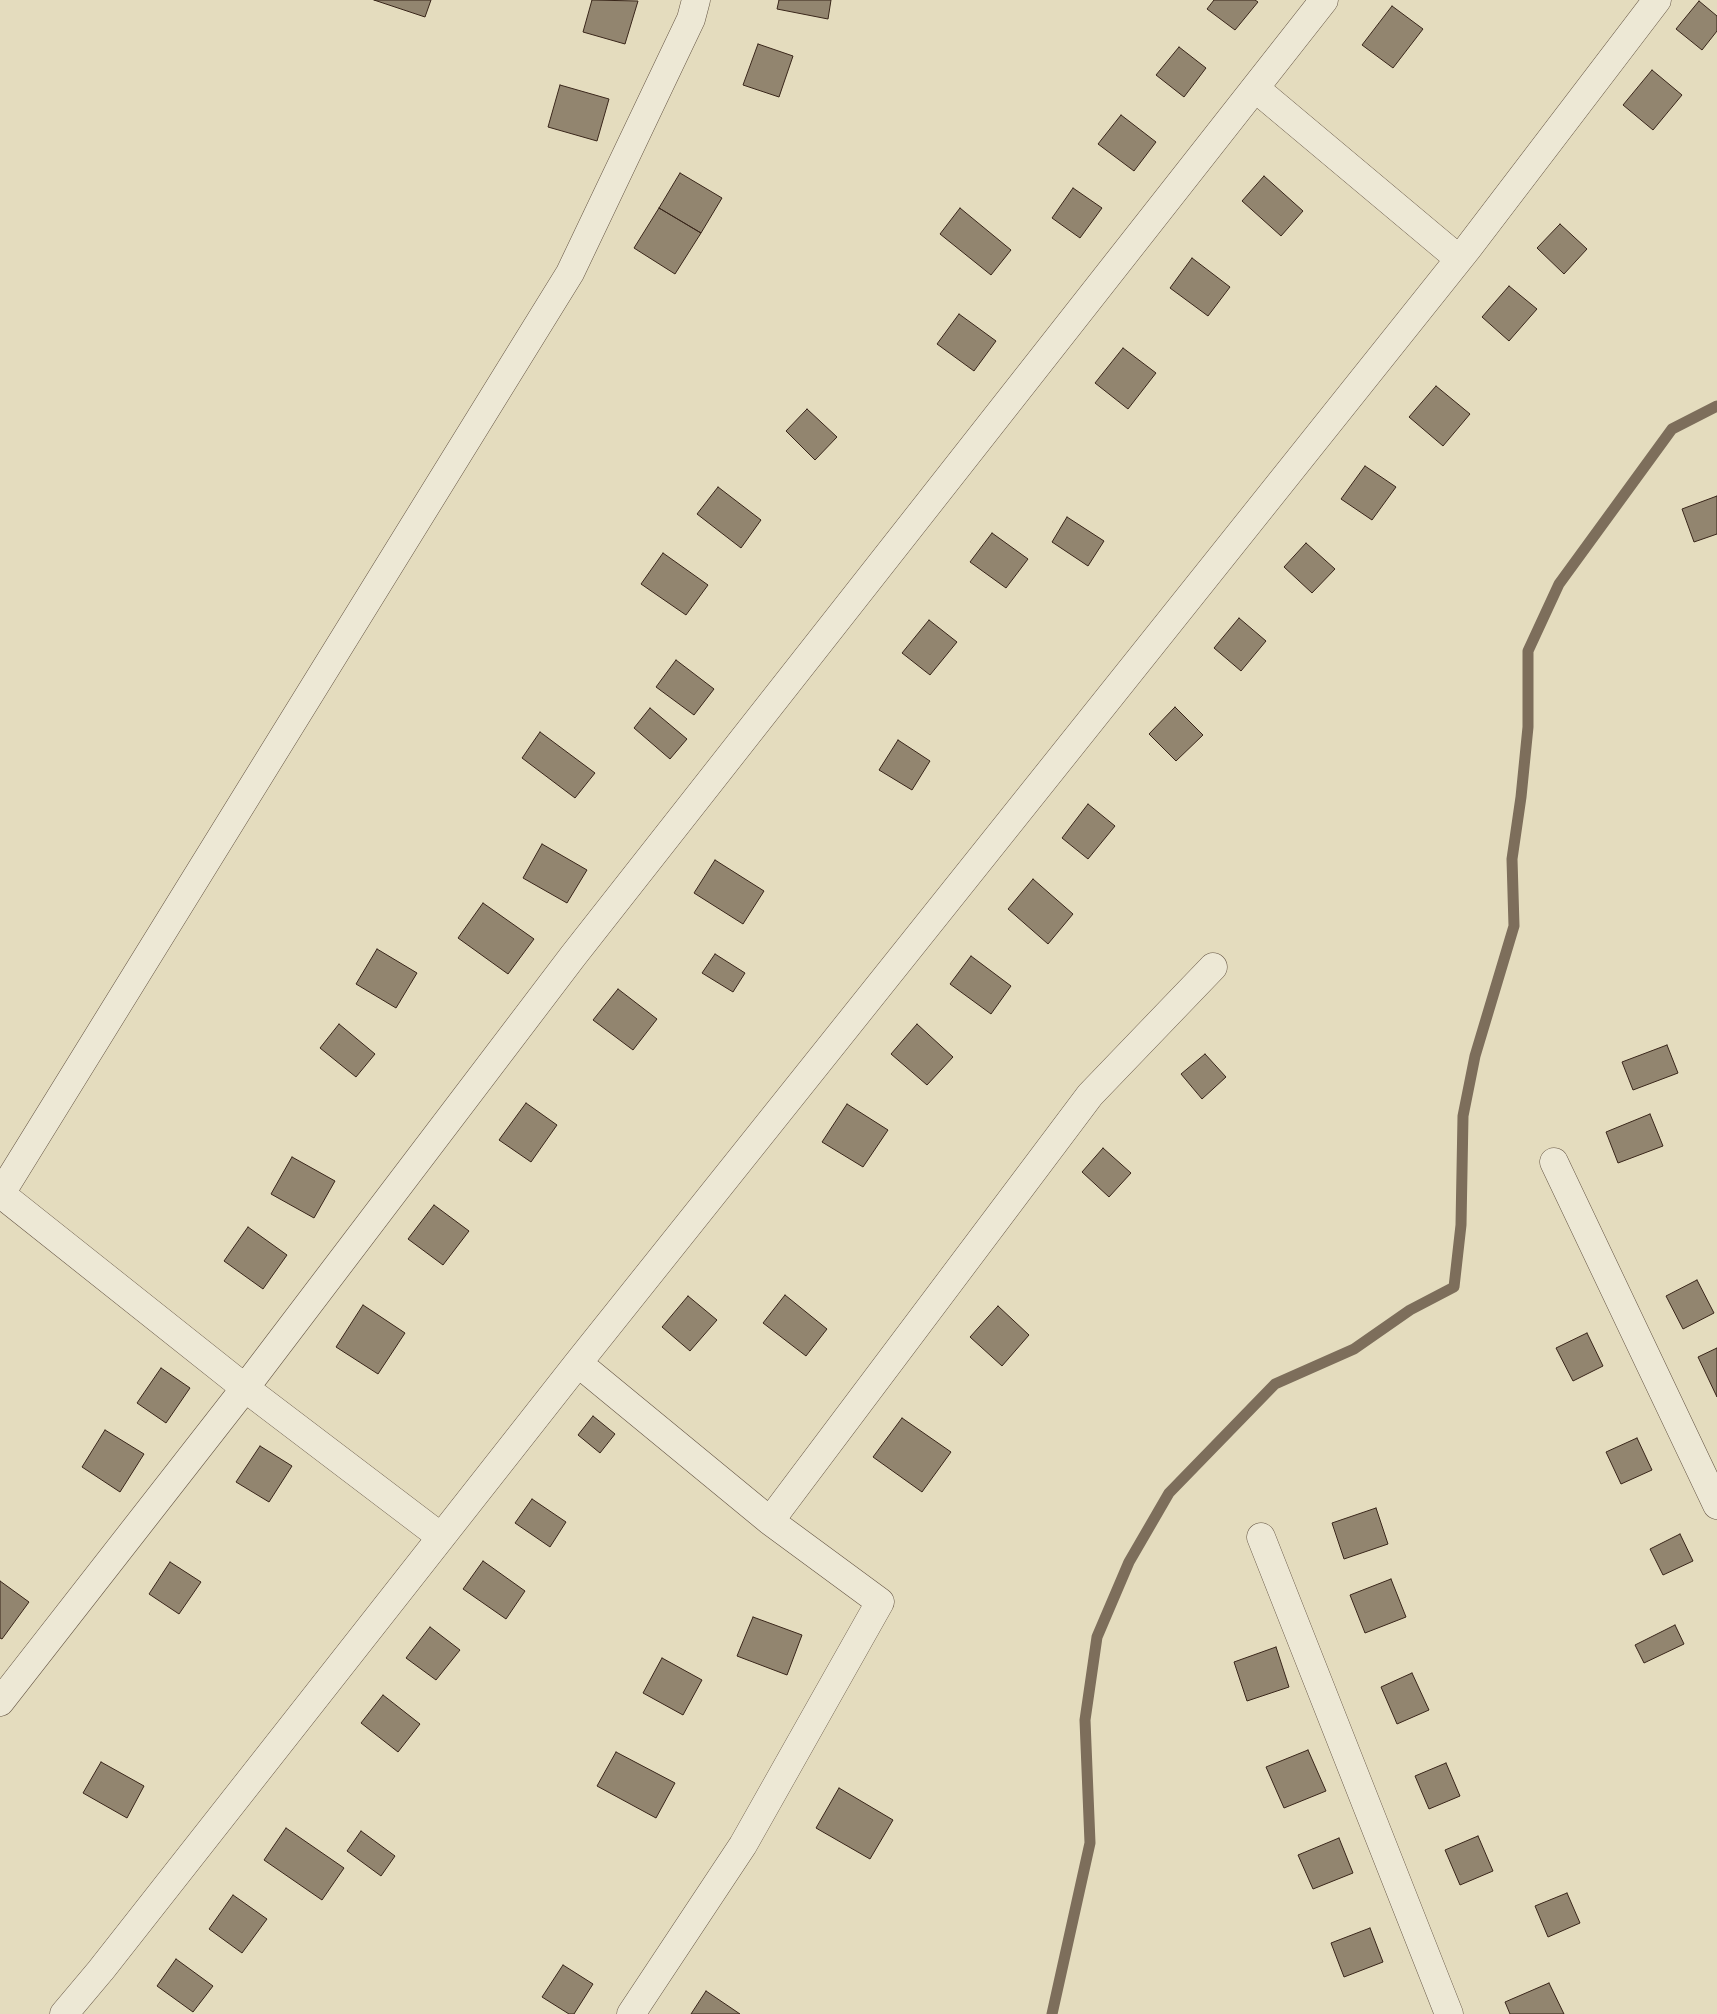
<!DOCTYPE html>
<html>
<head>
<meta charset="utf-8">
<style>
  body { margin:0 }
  canvas { display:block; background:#e4dcbe }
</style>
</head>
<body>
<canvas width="1717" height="2014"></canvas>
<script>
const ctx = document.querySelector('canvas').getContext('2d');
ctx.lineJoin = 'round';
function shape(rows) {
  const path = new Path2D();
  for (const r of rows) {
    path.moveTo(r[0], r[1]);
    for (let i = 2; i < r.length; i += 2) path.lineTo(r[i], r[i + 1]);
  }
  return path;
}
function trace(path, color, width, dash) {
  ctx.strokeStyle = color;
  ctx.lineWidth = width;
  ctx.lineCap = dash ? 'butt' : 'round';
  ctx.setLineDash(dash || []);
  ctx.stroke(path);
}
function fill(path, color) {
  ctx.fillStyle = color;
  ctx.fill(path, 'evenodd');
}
trace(shape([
  [1052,2014,1090,1843,1085,1720,1097,1637,1129,1562,1169,1493,1275,1384,1354,1349,1410,1310,1454,1287,1461,1225,1463,1116,1475,1056,1514,926,1512,859,1521,797,1528,727,1528,651,1559,584,1672,429,1717,406]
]), '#7d6e5b', 11);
const building = shape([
  [374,0,431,0,425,17,374,0],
  [592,0,638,1,625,44,583,32,592,0],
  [779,0,831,0,828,19,777,9,779,0],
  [1214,0,1255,0,1258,2,1235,30,1207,9,1214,0],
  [1699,1,1717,16,1717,31,1702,50,1676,29,1699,1],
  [1392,6,1423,29,1393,68,1362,45,1392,6],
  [758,44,793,56,779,97,743,85,758,44],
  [1179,47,1206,68,1184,97,1156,75,1179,47],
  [1652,70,1682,95,1653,130,1623,105,1652,70],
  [560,85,609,99,597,141,548,127,560,85],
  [1121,115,1156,142,1134,171,1098,144,1121,115],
  [680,173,722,198,701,233,659,208,680,173],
  [1264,176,1303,211,1281,236,1242,201,1264,176],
  [1073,188,1102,208,1080,238,1052,218,1073,188],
  [659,208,701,233,675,274,634,248,659,208],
  [960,208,1011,250,991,275,940,234,960,208],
  [1560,224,1587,249,1564,274,1537,248,1560,224],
  [1192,258,1230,287,1208,316,1170,288,1192,258],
  [1509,286,1537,309,1509,341,1482,317,1509,286],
  [959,314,996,341,974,371,937,344,959,314],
  [1123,348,1156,373,1128,409,1095,383,1123,348],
  [1436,386,1470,414,1443,446,1409,417,1436,386],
  [807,409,837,437,815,460,786,431,807,409],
  [1365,466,1396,487,1372,520,1341,499,1365,466],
  [718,487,761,520,741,548,697,514,718,487],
  [1717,496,1717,534,1694,542,1682,509,1717,496],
  [1067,517,1104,541,1088,566,1052,542,1067,517],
  [992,533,1028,559,1006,588,970,562,992,533],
  [1306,543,1335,569,1312,593,1284,567,1306,543],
  [663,553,708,585,686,615,641,584,663,553],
  [1239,618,1266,641,1241,671,1214,648,1239,618],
  [929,620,957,642,930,675,902,653,929,620],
  [676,660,714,689,694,715,656,687,676,660],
  [1175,707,1203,735,1176,761,1149,734,1175,707],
  [650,708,687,739,670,759,634,728,650,708],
  [540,732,595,773,575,798,522,758,540,732],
  [898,740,930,761,912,790,879,770,898,740],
  [1088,804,1115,826,1088,859,1062,838,1088,804],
  [542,844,587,870,567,903,523,878,542,844],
  [715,860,764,891,743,924,694,893,715,860],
  [1033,879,1073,914,1048,944,1008,909,1033,879],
  [483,903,534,939,508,974,458,938,483,903],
  [377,949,417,973,396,1008,356,984,377,949],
  [715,954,745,973,733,992,702,973,715,954],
  [971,956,1011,986,991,1014,950,984,971,956],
  [618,989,657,1019,633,1050,593,1020,618,989],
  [339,1024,375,1054,356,1077,320,1048,339,1024],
  [917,1024,953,1057,927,1085,891,1054,917,1024],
  [1667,1045,1678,1073,1633,1090,1622,1062,1667,1045],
  [1205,1054,1226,1077,1202,1099,1181,1074,1205,1054],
  [526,1103,557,1125,531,1162,499,1140,526,1103],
  [847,1104,888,1130,863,1167,822,1142,847,1104],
  [1650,1114,1663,1146,1618,1163,1606,1132,1650,1114],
  [1103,1148,1131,1173,1109,1197,1082,1172,1103,1148],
  [292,1157,335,1181,314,1218,271,1194,292,1157],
  [434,1205,469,1231,443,1265,408,1239,434,1205],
  [248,1227,287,1255,263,1289,224,1261,248,1227],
  [1697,1280,1714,1313,1683,1329,1666,1296,1697,1280],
  [785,1295,827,1329,806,1356,763,1323,785,1295],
  [688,1296,717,1320,690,1351,662,1327,688,1296],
  [363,1305,405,1333,378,1374,336,1347,363,1305],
  [998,1306,1029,1335,1002,1366,970,1337,998,1306],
  [1587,1333,1603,1366,1573,1381,1556,1348,1587,1333],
  [1717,1348,1717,1397,1698,1357,1717,1348],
  [161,1368,190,1388,166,1423,137,1403,161,1368],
  [593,1416,615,1434,600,1453,578,1435,593,1416],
  [902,1418,951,1452,922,1492,873,1457,902,1418],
  [105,1430,144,1454,120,1492,82,1467,105,1430],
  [1637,1438,1652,1470,1621,1484,1606,1452,1637,1438],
  [260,1446,292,1466,269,1502,236,1482,260,1446],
  [532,1499,566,1522,550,1547,515,1523,532,1499],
  [1376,1508,1388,1544,1344,1559,1332,1523,1376,1508],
  [1680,1534,1693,1561,1663,1575,1650,1549,1680,1534],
  [483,1561,525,1591,506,1619,463,1589,483,1561],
  [170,1562,201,1582,179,1614,149,1594,170,1562],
  [1391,1579,1406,1617,1365,1633,1350,1595,1391,1579],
  [0,1581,29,1602,2,1639,0,1638,0,1581],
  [753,1617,802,1635,787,1675,737,1656,753,1617],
  [1675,1625,1684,1644,1644,1663,1635,1645,1675,1625],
  [430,1627,460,1650,436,1680,406,1658,430,1627],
  [1276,1647,1289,1687,1247,1701,1234,1662,1276,1647],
  [662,1658,702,1680,683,1715,643,1693,662,1658],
  [1412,1673,1429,1710,1397,1724,1381,1687,1412,1673],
  [383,1695,420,1724,398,1752,361,1723,383,1695],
  [1308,1750,1326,1791,1284,1808,1266,1767,1308,1750],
  [616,1752,675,1783,656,1818,597,1786,616,1752],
  [101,1762,144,1786,127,1818,83,1793,101,1762],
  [1446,1763,1460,1796,1429,1809,1415,1776,1446,1763],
  [839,1788,893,1820,870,1859,816,1828,839,1788],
  [286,1828,344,1868,322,1900,264,1860,286,1828],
  [361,1831,395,1856,381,1876,347,1851,361,1831],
  [1478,1836,1493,1871,1460,1885,1445,1850,1478,1836],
  [1339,1838,1353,1873,1313,1889,1298,1855,1339,1838],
  [1567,1893,1580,1923,1548,1937,1535,1906,1567,1893],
  [233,1895,267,1919,242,1953,209,1929,233,1895],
  [1370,1928,1383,1962,1344,1977,1331,1943,1370,1928],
  [176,1959,213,1986,193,2012,157,1986,176,1959],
  [563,1965,593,1984,574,2014,569,2014,542,1997,563,1965],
  [1549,1983,1564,2014,1510,2014,1505,2002,1549,1983],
  [706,1991,740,2014,691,2014,706,1991]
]);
fill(building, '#92856f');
trace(building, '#39261a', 1);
const minor = shape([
  [1255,88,1459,259],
  [1554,1162,1717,1505],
  [1,1194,245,1388,441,1537],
  [0,1195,570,273,691,19,696,0],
  [578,1363,770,1521,880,1602,743,1845,631,2014],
  [770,1521,1090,1095,1213,967],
  [1261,1537,1449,2014],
  [0,1702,245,1388,573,956,1324,0],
  [64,2014,101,1970,578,1363,1468,248,1657,0]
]);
trace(minor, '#645443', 29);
trace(minor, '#ede8d5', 28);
</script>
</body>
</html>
